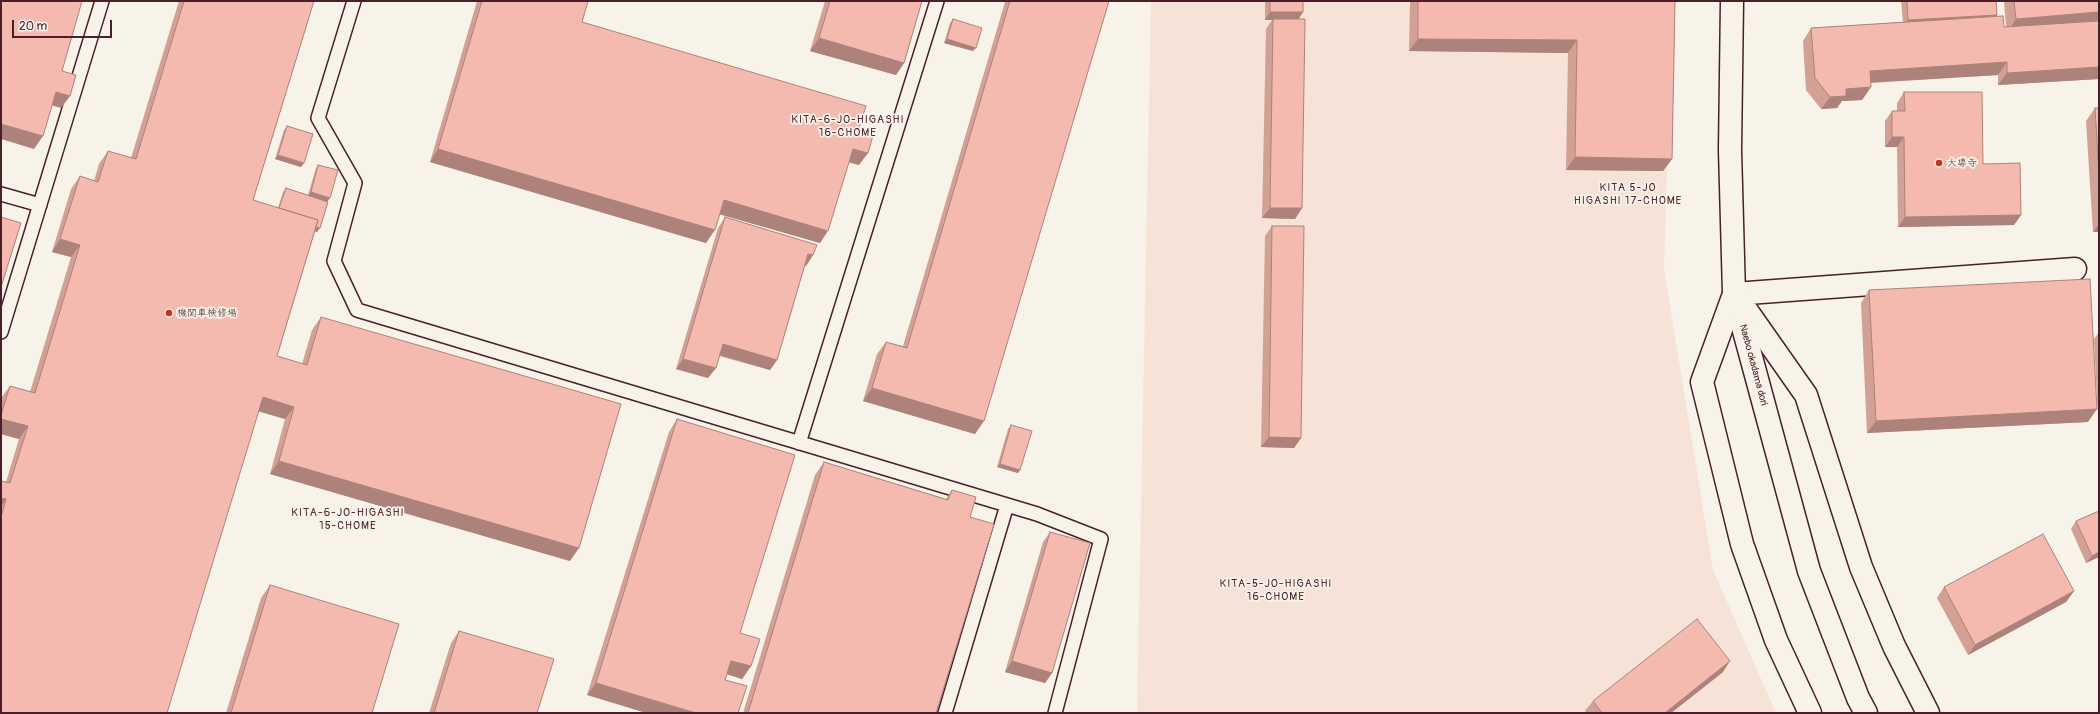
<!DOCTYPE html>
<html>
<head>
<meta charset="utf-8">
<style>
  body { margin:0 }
  #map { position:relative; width:2100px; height:714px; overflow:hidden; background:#f7f3e8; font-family:Pangolin,sans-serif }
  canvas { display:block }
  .frame { position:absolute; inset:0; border:2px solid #4a1f2b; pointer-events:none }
  .scale { position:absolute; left:12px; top:20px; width:100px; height:18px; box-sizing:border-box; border:2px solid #4a1f2b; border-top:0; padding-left:5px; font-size:12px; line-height:14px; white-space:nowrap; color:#4a1f2b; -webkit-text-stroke:3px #f7f3e8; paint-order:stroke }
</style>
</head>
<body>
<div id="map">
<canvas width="2100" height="714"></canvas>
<div class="frame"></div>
<div class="scale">20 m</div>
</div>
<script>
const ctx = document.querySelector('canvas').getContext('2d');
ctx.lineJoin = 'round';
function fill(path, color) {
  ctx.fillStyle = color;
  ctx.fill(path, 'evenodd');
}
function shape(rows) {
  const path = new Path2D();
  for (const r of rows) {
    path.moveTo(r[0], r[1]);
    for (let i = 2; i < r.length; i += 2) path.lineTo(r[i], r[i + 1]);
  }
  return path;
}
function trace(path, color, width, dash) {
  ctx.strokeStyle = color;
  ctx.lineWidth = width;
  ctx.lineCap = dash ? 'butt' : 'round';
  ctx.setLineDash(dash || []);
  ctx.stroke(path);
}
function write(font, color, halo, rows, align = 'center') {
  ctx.font = font + ' Pangolin,"Klee One",sans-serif';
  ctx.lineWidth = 3.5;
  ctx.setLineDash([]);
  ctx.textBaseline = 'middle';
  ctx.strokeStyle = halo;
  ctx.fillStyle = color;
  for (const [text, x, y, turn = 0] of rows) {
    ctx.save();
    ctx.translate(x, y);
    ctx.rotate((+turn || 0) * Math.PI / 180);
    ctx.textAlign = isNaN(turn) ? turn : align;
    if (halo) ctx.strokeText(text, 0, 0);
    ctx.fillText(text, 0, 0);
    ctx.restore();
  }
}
fill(shape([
  [1151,1,1672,1,1664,269,1713,570,1776,713,1137,713]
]), '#f6e2d7');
const lane = shape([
  [354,1,318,118,355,183,334,261,357,310,1037,514,1101,539,1055,713],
  [1,194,40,205],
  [1,332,102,1],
  [799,443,937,1],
  [945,713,1007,505]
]);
const street = shape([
  [1734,294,1702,382,1742,544,1776,640,1810,713],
  [1734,294,2075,269],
  [1735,294,1806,395,1861,567,1894,646,1928,713]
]);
const secondary = shape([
  [1732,1,1730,150,1734,294,1809,571,1858,698,1866,713]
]);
trace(lane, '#4a1f2b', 16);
trace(street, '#4a1f2b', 25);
trace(secondary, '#4a1f2b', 25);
trace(lane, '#f7f3e8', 13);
trace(street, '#f7f3e8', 22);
trace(secondary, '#f7f3e8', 22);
fill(shape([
  [179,1,314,1,253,200,278,208,283,192,286,188,308,195,316,168,318,165,327,201,317,232,315,231,277,356,302,364,312,330,321,317,570,561,270,474,285,419,258,411,1,713,1,481,6,482,19,439,1,434,1,398,10,386,30,392,71,257,52,252,71,189,80,176,94,181,99,164,108,151,131,158],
  [477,1,588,1,582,22,859,128,859,165,849,162,820,243,720,214,706,243,430,162],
  [825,1,922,1,904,63,896,75,810,51],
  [1001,1,1109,1,975,434,863,401,877,354,886,342,903,346,1005,2],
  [1265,1,1303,1,1303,12,1298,19,1302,208,1295,219,1262,218,1266,29,1272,20,1265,20],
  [1410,1,1675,1,1672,159,1663,171,1566,170,1568,53,1409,51],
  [1901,1,1996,1,1997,15,1996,16,2004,27,2006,27,2004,1,2099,1,2099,79,1998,85,1998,75,1871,83,1871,87,1862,100,1842,101,1837,108,1821,109,1806,90,1803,41,1811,28,1903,22],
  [953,19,973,51,944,43,950,23],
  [1904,92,1983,164,2021,215,2014,225,1898,227,1897,147,1885,147,1885,121,1892,111,1897,111,1897,103],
  [2095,108,2099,108,2099,232,2093,232,2086,121],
  [287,126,301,167,275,159,284,130],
  [725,217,813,255,806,266,805,265,777,360,770,370,719,356,708,378,676,369,718,228],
  [1272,226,1301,438,1294,448,1261,447,1265,236],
  [1869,290,2088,422,1867,433,1861,303],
  [2099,332,2099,434,2094,339],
  [677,419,740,633,751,666,742,679,727,674,587,695,669,432],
  [1011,425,1020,470,1018,473,997,467,1008,429],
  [824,462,946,499,952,490,970,517,936,713,743,713,815,475],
  [2099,511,2099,557,2086,563,2071,529,2076,521],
  [1050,532,1052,673,1045,683,1005,672,1043,542],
  [270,585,372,713,226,713,261,598],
  [1944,587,2074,591,2066,602,1968,655,1937,598],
  [459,631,537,713,429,713,451,643],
  [1723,672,1671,713,1587,713,1585,711,1593,701]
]), '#d3a096');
fill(shape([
  [1270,12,1303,12,1298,20,1265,20],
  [2099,12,2099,24,2007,32,2016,19],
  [1997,15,1992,22,1903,28,1908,20],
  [819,38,904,63,896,75,810,51],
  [947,39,976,48,973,51,944,43],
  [1418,39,1577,40,1568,53,1409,51],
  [2007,62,1998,75,1862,83,1870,71],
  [2099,67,2099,79,1998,85,2007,73],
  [1871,87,1862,100,1842,101,1837,108,1821,109,1830,97,1846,89],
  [56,92,70,96,61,108,47,104],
  [1,124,43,136,34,149,1,139],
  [1892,137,1904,137,1897,147,1885,147],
  [438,149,715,230,706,243,430,162],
  [853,149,868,153,859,165,844,161],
  [278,155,304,163,301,167,275,159],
  [1575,157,1672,159,1663,171,1566,170],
  [311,192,330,198,327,202,308,196],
  [724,200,828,231,820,243,715,213],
  [1270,208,1302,208,1295,219,1262,218],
  [277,214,320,228,317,232,275,218],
  [2021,215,2014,225,1898,227,1905,217],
  [2099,224,2099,232,2093,232],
  [60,239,80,245,71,257,52,252],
  [808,254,813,255,806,266,801,264],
  [723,344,777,360,770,370,716,354],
  [683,359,716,368,708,378,676,369],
  [872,388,984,421,975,434,863,401],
  [263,397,294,407,285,419,254,410],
  [2097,409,2088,422,1867,433,1876,421],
  [1,419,28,426,19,439,1,434],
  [1269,437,1301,438,1294,448,1261,447],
  [279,461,579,548,570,561,270,474],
  [1000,464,1020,470,1018,473,997,467],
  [1,498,6,499,1,507],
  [2099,552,2099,557,2086,563,2092,556],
  [2074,591,2066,602,1968,655,1975,645],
  [731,661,751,666,742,679,723,673],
  [1012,661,1052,673,1045,683,1005,672],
  [1730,661,1723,672,1671,713,1665,713],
  [596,683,696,713,646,713,587,695]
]), '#ac827a');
const building = shape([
  [1,1,82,1,62,71,76,75,70,96,56,92,43,136,1,124,1,1],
  [184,1,314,1,253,200,318,220,277,356,307,365,321,317,621,404,579,548,279,461,294,407,263,397,167,713,1,713,1,517,6,499,1,498,1,481,10,483,28,426,1,419,1,415,10,386,35,393,80,245,60,239,80,176,98,182,108,151,136,159,184,1],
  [482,1,588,1,582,22,866,106,859,128,874,132,868,153,853,149,828,231,724,200,715,230,438,149,482,1],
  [830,1,922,1,904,63,819,38,830,1],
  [1010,1,1109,1,984,421,872,388,886,342,907,348,1010,1],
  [1270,1,1303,1,1303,12,1270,12,1270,1],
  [1418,1,1675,1,1672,159,1575,157,1577,40,1418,39,1418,1],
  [1907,1,1996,1,1997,15,1908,20,1907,1],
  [2014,1,2099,1,2099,12,2016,19,2014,1],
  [2003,16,2004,27,2099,21,2099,67,2007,73,2007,62,1870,71,1871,87,1846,89,1846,96,1830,97,1815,78,1811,28,2003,16],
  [953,19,982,28,976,48,947,39,953,19],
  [1273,19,1305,19,1302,208,1270,208,1273,19],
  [1904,92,1982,92,1983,164,2020,163,2021,215,1905,217,1904,137,1892,137,1892,111,1905,111,1904,92],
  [2095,108,2099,108,2099,174,2095,108],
  [287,126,313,134,304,163,278,155,287,126],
  [318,165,338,170,330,198,311,192,318,165],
  [286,188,328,202,320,228,316,227,318,220,279,208,286,188],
  [1,217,21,223,1,287,1,217],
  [725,217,817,245,813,255,808,254,777,360,723,344,716,368,683,359,725,217],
  [1272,226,1304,226,1301,438,1269,437,1272,226],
  [2090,279,2097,409,1876,421,1869,290,2090,279],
  [677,419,795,455,740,633,760,639,751,666,731,661,725,680,747,686,738,713,696,713,596,683,677,419],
  [1011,425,1032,431,1020,470,1000,464,1011,425],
  [824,462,948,500,952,490,976,497,970,517,994,524,936,713,748,713,824,462],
  [2099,511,2099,552,2092,556,2076,521,2099,511],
  [1050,532,1090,543,1052,673,1012,661,1050,532],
  [2043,534,2074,591,1975,645,1944,587,2043,534],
  [270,585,399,624,372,713,231,713,270,585],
  [1697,619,1730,661,1665,713,1602,713,1593,701,1697,619],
  [459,631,554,659,537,713,434,713,459,631]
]);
fill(building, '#f5baaf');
trace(building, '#ac827a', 1);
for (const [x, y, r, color] of [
  [1939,163,4,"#c8321e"],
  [169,313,4,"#c8321e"]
]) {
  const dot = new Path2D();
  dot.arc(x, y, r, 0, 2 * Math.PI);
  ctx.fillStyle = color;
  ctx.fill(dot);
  trace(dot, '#f7f3e8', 1.5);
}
write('10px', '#4a1f2b', '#f7f3e8', [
  ["大導寺",1947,163],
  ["機関車検修場",177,313]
], 'left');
write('10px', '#4a1f2b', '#f7f3e8', [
  ["Naebo okadama dori",1753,365,75]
]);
ctx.letterSpacing = '1px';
write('11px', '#4a1f2b', '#f7f3e8', [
  ["KITA-6-JO-HIGASHI",848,120],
  ["16-CHOME",848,133],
  ["KITA 5-JO",1628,188],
  ["HIGASHI 17-CHOME",1628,201],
  ["KITA-6-JO-HIGASHI",348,513],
  ["15-CHOME",348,526],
  ["KITA-5-JO-HIGASHI",1276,584],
  ["16-CHOME",1276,597]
]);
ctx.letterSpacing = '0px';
</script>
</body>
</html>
